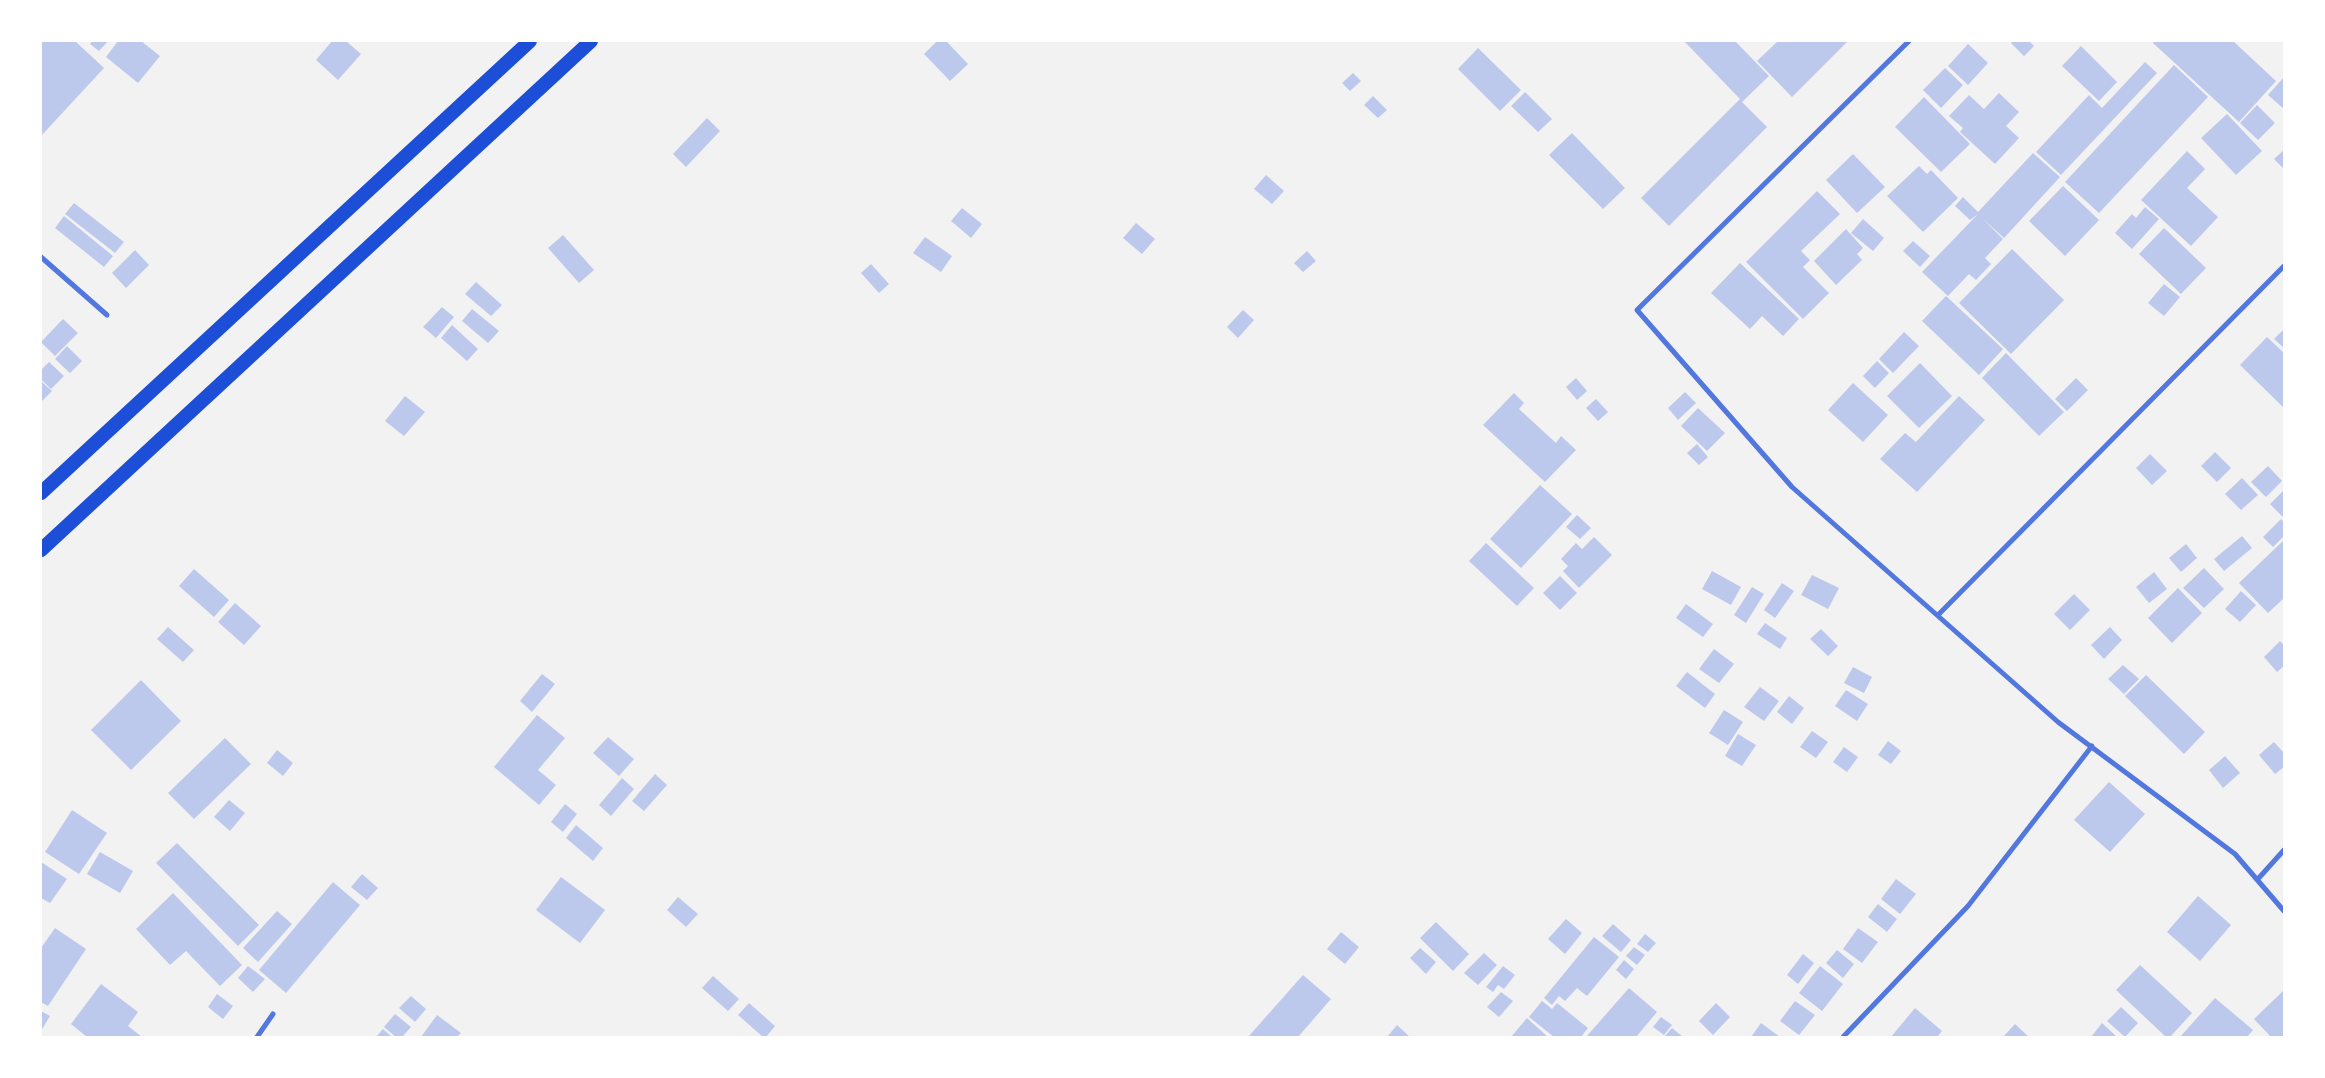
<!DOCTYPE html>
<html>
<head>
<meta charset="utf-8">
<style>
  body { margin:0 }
  #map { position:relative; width:2325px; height:1078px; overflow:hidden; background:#f2f2f2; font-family:Lato,sans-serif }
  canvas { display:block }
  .frame { position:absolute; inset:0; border:42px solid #fff; pointer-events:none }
</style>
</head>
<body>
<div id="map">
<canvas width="2325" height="1078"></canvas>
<div class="frame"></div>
</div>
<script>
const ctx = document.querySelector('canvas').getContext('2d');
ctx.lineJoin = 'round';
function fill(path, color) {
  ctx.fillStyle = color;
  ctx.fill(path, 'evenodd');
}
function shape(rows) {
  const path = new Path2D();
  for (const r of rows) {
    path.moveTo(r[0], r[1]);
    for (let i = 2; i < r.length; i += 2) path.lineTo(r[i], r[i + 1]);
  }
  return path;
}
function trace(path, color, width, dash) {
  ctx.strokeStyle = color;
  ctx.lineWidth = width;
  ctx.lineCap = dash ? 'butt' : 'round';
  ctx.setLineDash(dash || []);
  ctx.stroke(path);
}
fill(shape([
  [41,41,75,41,104,68,41,136],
  [92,41,108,41,99,51,90,44],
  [118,41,141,41,160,56,138,83,106,57],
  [332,41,346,41,361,54,338,80,316,60],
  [937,41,946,41,968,64,950,81,924,54],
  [1684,41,1735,41,1769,76,1742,102,1767,127,1669,226,1641,198,1740,99],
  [1778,41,1848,41,1792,97,1757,61],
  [2013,41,2029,41,2034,46,2024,56,2011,43],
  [2154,41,2233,41,2276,81,2239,122,2153,43],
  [1968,44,1988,63,1968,85,1948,66],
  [2081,46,2117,82,2099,101,2062,66],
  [1478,48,1521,90,1500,111,1458,69],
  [2145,62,2157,73,2061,175,2036,152,2089,95,2102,108],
  [2174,65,2208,97,2099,213,2065,182],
  [1945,68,1963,85,1941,108,1923,90],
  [1353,73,1361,81,1350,91,1342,83],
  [2284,77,2284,109,2268,95],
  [1525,92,1552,119,1538,132,1511,106],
  [1999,93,2019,112,2006,126,2019,138,1995,164,1960,132,1963,128,1949,116,1969,95,1984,109],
  [1373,96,1387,110,1378,118,1364,105],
  [1924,97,1970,144,1941,172,1895,127],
  [2257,105,2275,123,2258,140,2240,123],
  [2227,114,2262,151,2236,175,2201,138],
  [707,118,720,131,686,167,673,154],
  [1572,133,1625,188,1603,209,1549,155],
  [2284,150,2284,169,2274,159],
  [2187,151,2205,169,2187,188,2218,217,2191,246,2141,200],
  [2033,153,2060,177,2004,238,1982,218,2003,239,1985,258,1991,264,1976,280,1969,274,1948,296,1922,272,1978,214,1970,220,1955,206,1963,197,1978,212],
  [1853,154,1885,187,1857,213,1826,180],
  [1919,166,1927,174,1931,170,1958,198,1923,232,1887,196],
  [1266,175,1284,191,1272,204,1254,189],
  [2063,186,2099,220,2065,256,2029,221],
  [1817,191,1840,214,1801,251,1810,260,1803,267,1829,293,1803,319,1746,262],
  [74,203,124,242,115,253,65,214],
  [2145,207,2159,219,2132,249,2115,233,2132,214,2136,218],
  [962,208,982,224,971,238,951,221],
  [64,216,113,256,104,267,55,228],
  [1863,219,1884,238,1873,251,1851,233],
  [1136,223,1155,239,1142,254,1123,238],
  [2164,228,2206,268,2181,294,2139,254],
  [1846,229,1863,248,1857,254,1862,260,1836,285,1814,261],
  [563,235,594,270,579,283,548,248],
  [925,237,952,256,941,272,913,253],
  [1913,241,1930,256,1920,267,1903,251],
  [2012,249,2064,300,2011,354,1959,303],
  [135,250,149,265,126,288,112,273],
  [1307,251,1316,261,1303,272,1294,263],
  [1740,263,1799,319,1783,336,1762,316,1750,329,1711,293],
  [871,264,889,284,879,293,861,273],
  [476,282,502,305,491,316,465,294],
  [2164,284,2180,297,2164,316,2148,303],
  [1946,296,2003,349,1979,375,1922,321],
  [442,307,454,317,436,338,423,327],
  [472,309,499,331,488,343,462,321],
  [1243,310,1254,320,1238,338,1227,327],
  [63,319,78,333,55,356,41,342],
  [452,325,478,349,467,361,441,338],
  [2284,329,2284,348,2274,339],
  [1904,332,1919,346,1893,373,1879,359],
  [2267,337,2284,353,2284,408,2240,365],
  [67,346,82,361,70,373,55,359],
  [2006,353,2064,412,2039,436,1982,378],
  [1877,361,1889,373,1875,388,1863,376],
  [49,362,64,376,51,389,41,379,41,370],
  [1920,363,1952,396,1919,428,1887,396],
  [1576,378,1587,391,1577,400,1566,387],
  [2076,378,2088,390,2067,411,2055,399],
  [41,381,52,391,41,402],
  [1853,383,1888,415,1863,442,1828,410],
  [1685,392,1696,403,1678,420,1668,408],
  [1514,393,1524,403,1519,409,1556,443,1561,436,1576,450,1545,482,1483,425],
  [405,396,425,412,404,436,385,421],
  [1959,396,1985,420,1917,492,1880,459,1905,433,1916,442],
  [1596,399,1608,412,1598,421,1586,408],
  [1698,408,1725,433,1707,451,1681,426],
  [1697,444,1708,457,1699,465,1687,453],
  [2215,452,2231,468,2217,482,2201,466],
  [2150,454,2167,471,2152,485,2136,468],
  [2268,466,2282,481,2266,497,2251,482],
  [2242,478,2258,495,2241,510,2225,494],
  [1540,485,1572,514,1521,568,1490,539],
  [2284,490,2284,518,2270,504],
  [1577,515,1591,528,1580,539,1566,527],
  [2281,519,2284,522,2284,536,2273,547,2263,537],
  [2242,536,2252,548,2224,571,2214,559],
  [1594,537,1612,555,1579,588,1563,571,1568,566,1561,559,1576,543,1582,549],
  [2284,540,2284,598,2268,613,2239,583],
  [1486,543,1534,588,1517,606,1469,561],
  [2186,544,2197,558,2181,572,2169,558],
  [2204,568,2224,589,2204,608,2183,588],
  [194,569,229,600,214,617,179,586],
  [1712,571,1741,587,1731,605,1702,589],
  [2154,572,2167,589,2149,603,2136,587],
  [1812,575,1839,588,1828,609,1801,595],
  [1560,576,1577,593,1560,610,1543,593],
  [1782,583,1794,591,1775,618,1764,610],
  [1752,587,1764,594,1746,623,1734,615],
  [2178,588,2202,613,2172,643,2148,618],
  [2241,591,2256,605,2240,622,2225,609],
  [2074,594,2090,610,2070,630,2054,614],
  [235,603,261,626,244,645,218,622],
  [1686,604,1713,624,1703,637,1676,618],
  [1765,623,1787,638,1780,649,1757,634],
  [168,627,194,650,183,662,157,639],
  [2110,627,2122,640,2104,659,2091,645],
  [1821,629,1838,646,1828,656,1810,639],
  [2280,641,2284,645,2284,666,2277,672,2264,657],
  [1714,649,1734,664,1719,683,1699,669],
  [2123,665,2139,679,2124,694,2108,679],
  [1853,667,1872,677,1864,693,1844,683],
  [1687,672,1715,694,1705,708,1676,686],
  [542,674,555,684,532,712,520,701],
  [2146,675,2205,732,2184,754,2125,696],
  [141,680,181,721,131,770,91,730],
  [1760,687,1779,701,1764,721,1744,707],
  [1846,690,1868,704,1857,721,1835,706],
  [1789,696,1804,708,1792,724,1777,712],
  [1724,710,1743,722,1728,745,1709,733],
  [537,715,565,738,538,770,556,785,539,805,494,767],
  [1812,731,1828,742,1816,758,1800,747],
  [1738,734,1756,745,1742,766,1725,756],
  [608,737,634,759,619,776,593,753],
  [225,738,251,764,194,819,168,793],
  [1888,741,1901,751,1891,764,1878,755],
  [2274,742,2284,753,2284,767,2275,774,2259,755],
  [1844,747,1858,757,1847,772,1833,762],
  [277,750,293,763,283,776,267,763],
  [2225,756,2240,773,2223,788,2209,770],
  [655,774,667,785,644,811,632,801],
  [622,778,634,789,611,816,599,805],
  [2109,782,2145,814,2110,852,2074,820],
  [229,800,245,813,230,831,214,817],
  [565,804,577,814,563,832,551,822],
  [72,810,107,833,79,874,45,852],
  [576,825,603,848,593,861,566,838],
  [177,843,259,925,238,946,156,863],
  [100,852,133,871,120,893,87,874],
  [41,862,67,879,50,903,41,898],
  [362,874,378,888,367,900,351,887],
  [561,877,605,910,580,943,536,910],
  [1896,879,1916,894,1900,914,1881,899],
  [333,882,360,905,286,993,259,970],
  [173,893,242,965,220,986,186,951,170,965,136,929],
  [2198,896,2231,925,2200,961,2167,932],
  [678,897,698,914,686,927,667,910],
  [1878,904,1897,919,1887,932,1868,917],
  [277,911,292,924,258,962,243,948],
  [1566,919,1582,933,1565,954,1548,939],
  [1436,922,1469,954,1453,971,1420,938],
  [1613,924,1631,940,1621,952,1602,936],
  [55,928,86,949,48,1006,41,1002,41,948],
  [1858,928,1878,942,1862,963,1843,949],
  [1341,932,1359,947,1345,964,1327,949],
  [1645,934,1656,943,1648,952,1637,944],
  [1594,937,1619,957,1587,996,1577,988,1565,1001,1559,996,1552,1005,1544,998],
  [1634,947,1645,955,1637,965,1626,956],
  [1420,948,1436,962,1426,974,1410,958],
  [1837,950,1854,964,1843,978,1826,963],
  [1484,953,1497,965,1478,985,1464,973],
  [1803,954,1814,963,1798,984,1787,975],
  [1624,960,1634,969,1626,979,1616,970],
  [2140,965,2192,1013,2170,1037,2166,1037,2116,990],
  [248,966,265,979,253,992,238,978],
  [1503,966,1515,975,1504,989,1498,985,1493,992,1486,987],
  [1820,966,1843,984,1822,1011,1799,993],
  [1303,975,1331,999,1298,1037,1248,1037],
  [713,976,739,999,728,1011,702,988],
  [101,984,138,1012,128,1026,142,1037,87,1037,71,1024],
  [1629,988,1657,1012,1636,1037,1586,1037],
  [2284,990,2284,1037,2271,1037,2254,1019],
  [1501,992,1513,1001,1499,1017,1487,1007],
  [217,994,233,1006,223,1019,208,1007],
  [411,996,426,1009,415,1022,399,1008],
  [2215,998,2253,1030,2247,1037,2180,1037],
  [1542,1001,1552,1009,1557,1003,1588,1028,1581,1037,1554,1037,1529,1017],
  [1795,1001,1815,1015,1799,1035,1780,1021],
  [749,1003,775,1026,766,1037,763,1037,738,1015],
  [1716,1003,1730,1017,1713,1035,1699,1021],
  [2121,1007,2138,1023,2125,1037,2107,1021],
  [1915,1008,1942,1031,1937,1037,1891,1037],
  [41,1011,50,1016,41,1031],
  [395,1014,411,1027,402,1037,396,1037,384,1027],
  [437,1015,461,1033,457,1037,421,1037],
  [1661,1017,1672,1025,1664,1035,1653,1027],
  [1527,1018,1548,1037,1511,1037],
  [1761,1023,1780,1037,1751,1037],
  [2102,1023,2117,1037,2091,1037],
  [2015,1024,2029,1037,2003,1037],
  [1397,1025,1410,1037,1387,1037],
  [1672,1028,1683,1037,1664,1037],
  [383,1029,392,1037,376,1037]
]), '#bdc9ec');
trace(shape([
  [1909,41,1637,310,1792,487,2058,722,2235,854,2284,911],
  [41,257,107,315],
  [1938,615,2284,266],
  [2257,880,2284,850],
  [257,1037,273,1014],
  [1843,1037,1968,906,2092,746]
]), '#5277de', 5);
trace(shape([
  [41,493,530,41],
  [41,550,591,41]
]), '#1d4ed8', 14);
</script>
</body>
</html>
